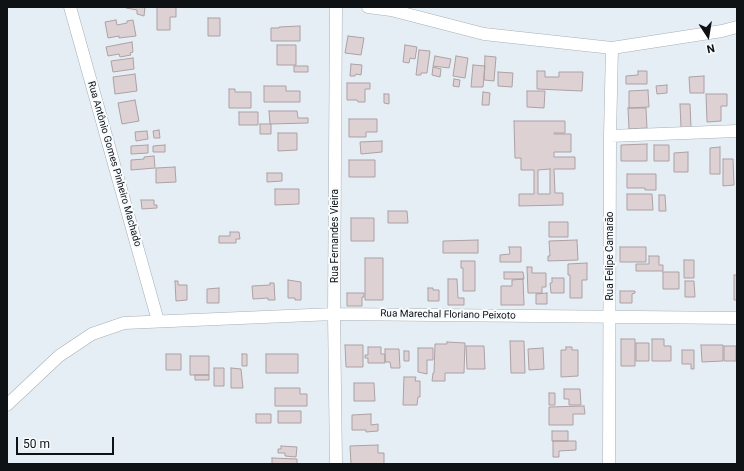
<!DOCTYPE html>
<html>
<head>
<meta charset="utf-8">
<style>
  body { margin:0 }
  #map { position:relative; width:744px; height:471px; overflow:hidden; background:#e5eef5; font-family:Roboto,sans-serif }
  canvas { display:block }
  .frame { position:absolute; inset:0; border:8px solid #0f1215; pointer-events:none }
  .north { position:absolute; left:688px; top:16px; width:40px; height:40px; -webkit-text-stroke:3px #f7fbfe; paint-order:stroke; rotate:168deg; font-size:11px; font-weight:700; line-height:16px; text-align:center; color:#0f1215 }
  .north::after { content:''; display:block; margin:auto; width:14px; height:18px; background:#0f1215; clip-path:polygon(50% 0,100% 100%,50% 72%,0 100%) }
  .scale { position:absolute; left:16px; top:437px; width:98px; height:18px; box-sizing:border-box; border:2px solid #0f1215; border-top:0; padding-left:5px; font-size:12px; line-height:14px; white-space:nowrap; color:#0f1215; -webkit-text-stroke:3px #f7fbfe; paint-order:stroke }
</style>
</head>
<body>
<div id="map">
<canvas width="744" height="471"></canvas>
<div class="frame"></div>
<div class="north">N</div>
<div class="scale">50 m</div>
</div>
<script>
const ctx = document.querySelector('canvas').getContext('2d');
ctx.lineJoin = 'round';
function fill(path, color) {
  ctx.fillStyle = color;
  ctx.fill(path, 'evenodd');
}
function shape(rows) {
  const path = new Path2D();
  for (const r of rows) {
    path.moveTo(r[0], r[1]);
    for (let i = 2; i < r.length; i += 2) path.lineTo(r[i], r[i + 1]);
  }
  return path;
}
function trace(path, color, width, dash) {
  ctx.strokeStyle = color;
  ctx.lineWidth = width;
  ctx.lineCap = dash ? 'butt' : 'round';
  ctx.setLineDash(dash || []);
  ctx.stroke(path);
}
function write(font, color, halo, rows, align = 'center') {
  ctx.font = font + ' Roboto,sans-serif';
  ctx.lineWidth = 4;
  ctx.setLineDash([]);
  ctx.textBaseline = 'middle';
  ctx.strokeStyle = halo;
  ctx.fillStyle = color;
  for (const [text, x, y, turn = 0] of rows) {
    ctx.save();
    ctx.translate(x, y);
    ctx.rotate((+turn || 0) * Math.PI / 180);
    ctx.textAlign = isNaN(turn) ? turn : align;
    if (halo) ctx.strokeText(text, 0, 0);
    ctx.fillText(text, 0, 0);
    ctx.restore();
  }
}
const building = shape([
  [126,7,145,7,144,16,137,14,137,10,126,8,126,7],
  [157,7,176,7,176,17,170,17,170,30,157,30,157,7],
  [208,18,220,18,220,36,208,36,208,18],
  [116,20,117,25,127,23,127,21,133,20,136,36,119,38,119,36,108,38,105,22,116,20],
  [300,26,300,41,271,41,271,28,279,28,279,27,300,26],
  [348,36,364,38,361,55,345,53,348,36],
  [132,42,133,52,130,53,131,55,120,57,119,54,108,56,106,47,132,42],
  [277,45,296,45,296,65,277,65,277,45],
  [405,45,417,47,415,59,410,58,409,63,403,62,405,45],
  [419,50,430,51,427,73,421,73,421,75,416,75,419,50],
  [435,56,451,59,449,68,433,66,435,56],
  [456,56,468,58,465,78,453,76,456,56],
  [485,56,496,57,494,81,484,80,485,56],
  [133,58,134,69,113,72,111,61,133,58],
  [351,64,362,65,361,75,356,74,355,76,350,76,351,64],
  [473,65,485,66,483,87,471,87,473,65],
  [294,66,308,66,308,72,294,72,294,66],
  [433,67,441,69,440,77,432,75,433,67],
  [537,71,545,71,545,77,559,77,559,72,583,72,582,91,537,89,537,71],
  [638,71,647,71,647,84,626,84,626,76,638,75,638,71],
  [498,72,513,73,512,87,498,86,498,72],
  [135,74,137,91,115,94,113,77,135,74],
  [704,76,704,93,690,93,689,77,704,76],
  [454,79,460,80,459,87,453,86,454,79],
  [347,83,370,83,370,89,365,89,365,102,358,102,357,100,347,100,347,83],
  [667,85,667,93,657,94,656,86,667,85],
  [264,86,286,86,286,91,300,91,300,102,264,102,264,86],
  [229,89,235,89,235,92,251,92,251,108,229,108,229,89],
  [648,90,649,107,629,108,629,91,648,90],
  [527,91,545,91,544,108,527,107,527,91],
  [483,92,490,93,489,105,482,105,483,92],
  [384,94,389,94,389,104,384,103,384,94],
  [706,94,727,94,727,106,721,106,721,121,707,122,706,94],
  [135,100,139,121,122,124,118,103,135,100],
  [680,104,690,104,691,128,681,128,680,104],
  [628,108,646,108,647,128,629,129,628,108],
  [269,111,297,111,298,118,308,118,308,123,270,124,269,111],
  [239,112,258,112,258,125,239,125,239,112],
  [349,119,377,119,377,132,366,132,366,137,349,137,349,119],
  [514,121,565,121,565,133,554,133,554,134,571,134,571,152,554,152,554,157,575,157,575,169,554,169,555,193,563,193,563,205,519,206,519,194,534,194,534,170,521,170,521,158,515,158,514,121],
  [550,169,550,194,538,194,538,170,550,169],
  [260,124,271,124,271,134,260,134,260,124],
  [159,130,160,138,154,138,153,131,159,130],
  [147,131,148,139,136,141,135,132,147,131],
  [278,133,297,133,297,150,278,151,278,133],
  [382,141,382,152,361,154,360,142,382,141],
  [647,144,647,161,621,161,621,145,647,144],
  [148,145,148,153,131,154,131,146,148,145],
  [165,145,165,152,153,152,153,146,165,145],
  [654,145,669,145,669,161,654,161,654,145],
  [720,147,720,174,710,174,710,148,720,147],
  [688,152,688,172,674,172,674,153,688,152],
  [154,156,155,168,131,170,131,160,144,159,144,157,154,156],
  [723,159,733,159,734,185,723,186,723,159],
  [349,160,375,160,375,177,349,177,349,160],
  [175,167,176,182,156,183,156,168,175,167],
  [267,173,282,173,282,181,267,182,267,173],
  [627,174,656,174,656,190,645,190,645,188,627,188,627,174],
  [275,189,299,189,299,204,275,205,275,189],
  [627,194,652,194,653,210,627,210,627,194],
  [659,195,665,195,666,211,659,211,659,195],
  [141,200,154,200,154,205,157,205,157,208,142,209,141,200],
  [388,211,407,211,408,223,388,223,388,211],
  [351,218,374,218,374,241,351,241,351,218],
  [549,222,568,222,568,237,549,237,549,222],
  [230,232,239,232,240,239,236,239,236,243,219,243,219,236,230,236,230,232],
  [478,240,478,253,443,253,443,241,478,240],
  [577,240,578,260,548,261,548,256,550,256,549,241,577,240],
  [509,247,521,247,521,262,500,262,500,255,510,254,509,247],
  [620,247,646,247,646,262,620,262,620,247],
  [649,256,659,256,659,265,663,265,663,271,636,271,636,264,649,264,649,256],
  [365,258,383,258,383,300,365,300,365,258],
  [684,260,694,260,694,278,684,278,684,260],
  [461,261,475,261,475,291,463,291,463,268,461,268,461,261],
  [587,263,587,280,582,280,582,298,570,298,570,275,568,275,568,264,587,263],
  [527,267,532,267,532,273,546,273,546,287,542,287,542,293,528,293,527,267],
  [504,272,523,272,524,279,504,279,504,272],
  [663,272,679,272,679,289,663,289,663,272],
  [734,275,737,275,737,300,734,300,734,275],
  [552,278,564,278,564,293,551,293,550,283,552,283,552,278],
  [448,279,457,279,458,298,464,298,464,305,448,305,448,279],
  [523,279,524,305,501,305,501,286,512,286,512,280,523,279],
  [288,280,301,282,301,300,295,300,295,298,288,298,288,280],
  [175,281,178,281,178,285,187,285,187,300,176,301,175,281],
  [685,281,694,281,695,297,685,297,685,281],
  [270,283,274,283,275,300,268,300,268,298,253,299,252,286,270,285,270,283],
  [219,288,219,303,207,303,207,289,219,288],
  [428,288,433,288,433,290,439,290,439,301,428,301,428,288],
  [620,291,635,291,635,293,632,294,632,303,620,303,620,291],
  [347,293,364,293,364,297,362,297,362,306,347,306,347,293],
  [547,293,547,304,536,304,536,294,547,293],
  [621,339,635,339,635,366,621,366,621,339],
  [652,339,664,339,664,346,671,346,671,361,652,361,652,339],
  [510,341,524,341,525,373,511,373,510,341],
  [447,342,465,343,464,373,445,373,445,381,432,381,433,373,434,373,435,344,447,344,447,342],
  [636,343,649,343,649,361,636,361,636,343],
  [345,345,363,345,363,367,346,367,345,345],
  [701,345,723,345,723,361,702,362,701,345],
  [466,346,484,346,485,369,467,369,466,346],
  [724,346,736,346,736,361,724,361,724,346],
  [368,347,381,347,381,354,385,354,385,363,368,363,368,358,365,358,365,355,368,355,368,347],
  [566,347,572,347,572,350,578,350,578,376,561,377,561,350,566,350,566,347],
  [418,348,433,348,433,360,427,360,427,374,418,372,418,348],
  [543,348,544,369,529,370,528,349,543,348],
  [385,349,399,349,400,368,391,368,390,362,385,362,385,349],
  [682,350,694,350,694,369,691,369,691,364,682,364,682,350],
  [404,351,409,351,409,361,404,361,404,351],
  [166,354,181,354,181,370,166,370,166,354],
  [242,354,247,354,247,366,242,366,242,354],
  [266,354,298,354,298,373,266,373,266,354],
  [190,356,209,356,209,375,190,375,190,356],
  [214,368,224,368,224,386,214,386,214,368],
  [231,368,241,369,243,388,231,388,231,368],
  [195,375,209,375,209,380,195,380,195,375],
  [404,377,416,377,415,381,420,381,420,397,418,397,417,405,403,405,404,377],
  [354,383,374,383,375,401,354,401,354,383],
  [275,388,300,388,300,394,307,394,307,406,275,406,275,388],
  [564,389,580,389,581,405,569,405,569,399,564,399,564,389],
  [549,393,555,393,555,405,549,405,549,393],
  [584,406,585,414,573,414,573,425,549,425,549,407,584,406],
  [278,411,301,411,301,423,278,423,278,411],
  [256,414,271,414,271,423,256,423,256,414],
  [371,414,371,425,378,424,378,431,366,432,366,430,352,430,352,415,371,414],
  [552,431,568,431,568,441,552,441,552,431],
  [553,441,576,441,576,450,559,451,559,457,553,457,553,441],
  [378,445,378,453,384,453,384,464,351,464,350,446,378,445],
  [281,446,297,447,296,457,285,456,285,453,278,453,278,449,281,449,281,446],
  [272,458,297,459,297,464,272,464,272,458]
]);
fill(building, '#ddd1d4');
trace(building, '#aca1a4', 1);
const minor = shape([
  [70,7,158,321],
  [336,7,334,314,336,464],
  [368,7,391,10,484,34,612,48,722,31,737,27],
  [610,136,737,131],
  [7,405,59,356,92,334,124,323,334,314,737,318],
  [609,464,610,136,612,48]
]);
trace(minor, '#a7b0b6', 13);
trace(minor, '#fff', 12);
write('10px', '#0f1215', '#f7fbfe', [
  ["Rua Antônio Gomes Pinheiro Machado",114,164,74],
  ["Rua Fernandes Vieira",335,236,-90],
  ["Rua Felipe Camarão",610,256,-90],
  ["Rua Marechal Floriano Peixoto",448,315,1]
]);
</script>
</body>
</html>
